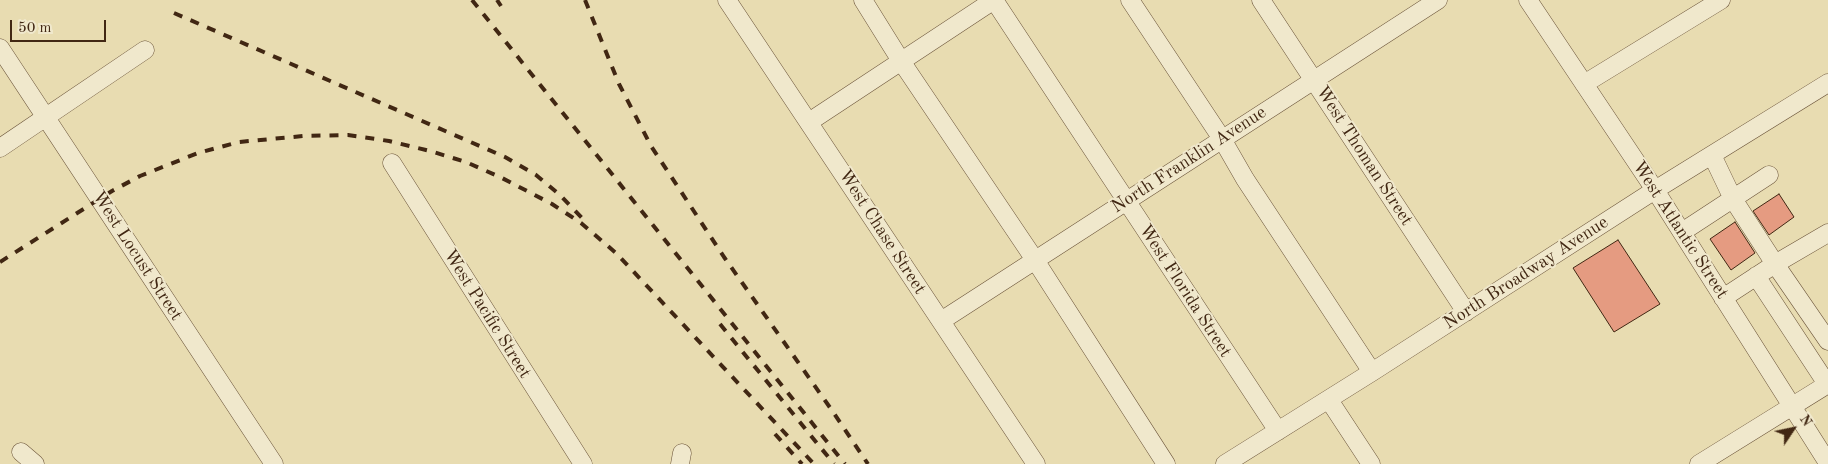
<!DOCTYPE html>
<html>
<head>
<meta charset="utf-8">
<style>
  body { margin:0 }
  #map { position:relative; width:1828px; height:464px; overflow:hidden; background:#e8dcb1; font-family:"Old Standard TT",serif }
  canvas { display:block }
  .north { position:absolute; left:1768px; top:404px; width:50px; height:50px; -webkit-text-stroke:4px #f0e8cc; paint-order:stroke; rotate:56deg; font-size:14px; font-weight:700; line-height:20px; text-align:center; color:#412713 }
  .north::after { content:''; display:block; margin:auto; width:18px; height:22px; background:#412713; clip-path:polygon(50% 0,100% 100%,50% 72%,0 100%) }
  .scale { position:absolute; left:10px; top:20px; width:96px; height:22px; box-sizing:border-box; border:2px solid #412713; border-top:0; padding-left:6px; font-size:15px; line-height:18px; white-space:nowrap; color:#412713; -webkit-text-stroke:4px #f0e8cc; paint-order:stroke }
</style>
</head>
<body>
<div id="map">
<canvas width="1828" height="464"></canvas>
<div class="north">N</div>
<div class="scale">50 m</div>
</div>
<script>
const ctx = document.querySelector('canvas').getContext('2d');
ctx.lineJoin = 'round';
function fill(path, color) {
  ctx.fillStyle = color;
  ctx.fill(path, 'evenodd');
}
function shape(rows) {
  const path = new Path2D();
  for (const r of rows) {
    path.moveTo(r[0], r[1]);
    for (let i = 2; i < r.length; i += 2) path.lineTo(r[i], r[i + 1]);
  }
  return path;
}
function trace(path, color, width, dash) {
  ctx.strokeStyle = color;
  ctx.lineWidth = width;
  ctx.lineCap = dash ? 'butt' : 'round';
  ctx.setLineDash(dash || []);
  ctx.stroke(path);
}
function write(font, color, halo, rows, align = 'center') {
  ctx.font = font + ' "Old Standard TT",serif';
  ctx.lineWidth = 4;
  ctx.setLineDash([]);
  ctx.textBaseline = 'middle';
  ctx.strokeStyle = halo;
  ctx.fillStyle = color;
  for (const [text, x, y, turn = 0] of rows) {
    ctx.save();
    ctx.translate(x, y);
    ctx.rotate((+turn || 0) * Math.PI / 180);
    ctx.textAlign = isNaN(turn) ? turn : align;
    if (halo) ctx.strokeText(text, 0, 0);
    ctx.fillText(text, 0, 0);
    ctx.restore();
  }
}
const building = shape([
  [1779,194,1794,217,1769,235,1753,211,1779,194],
  [1735,222,1755,253,1731,270,1710,239,1735,222],
  [1618,240,1660,304,1614,332,1573,268,1618,240]
]);
fill(building, '#e59b81');
trace(building, '#412713', 1);
const minor = shape([
  [727,0,1036,464],
  [863,0,901,61,1035,260,1166,464],
  [994,0,1278,431],
  [1130,0,1222,139,1245,179,1372,372],
  [1261,0,1466,312],
  [1528,0,1655,190,1828,463],
  [0,48,274,464],
  [1584,84,1721,0],
  [809,122,994,0],
  [0,148,145,50],
  [1712,155,1733,199,1775,264,1723,298],
  [392,163,583,464],
  [1682,232,1769,175],
  [1828,233,1775,264,1828,341],
  [1756,276,1827,384],
  [941,321,1438,0],
  [1329,400,1371,464],
  [21,452,35,464],
  [680,464,682,453],
  [1225,464,1372,372,1655,190,1828,83],
  [1699,464,1828,384]
]);
trace(minor, '#6b543a', 19);
trace(minor, '#f0e8cc', 18);
trace(shape([
  [472,0,845,464],
  [497,0,501,6],
  [585,0,619,84,651,146,724,257,831,409,868,464],
  [174,13,505,157,536,175,560,195,582,218],
  [0,262,112,191,140,176,198,153,239,142,303,136,348,135,389,141,430,151,466,162,502,178,552,204,581,223,616,253,814,464],
  [720,324,834,464],
  [775,434,802,464]
]), '#412713', 4, [9, 9]);
write('18px', '#412713', '#f0e8cc', [
  ["West Thoman Street",1364,156,57],
  ["North Franklin Avenue",1189,160,-33],
  ["West Atlantic Street",1680,230,57],
  ["West Chase Street",882,232,57],
  ["West Locust Street",137,256,57],
  ["North Broadway Avenue",1526,273,-33],
  ["West Florida Street",1185,291,57],
  ["West Pacific Street",487,314,58]
]);
</script>
</body>
</html>
